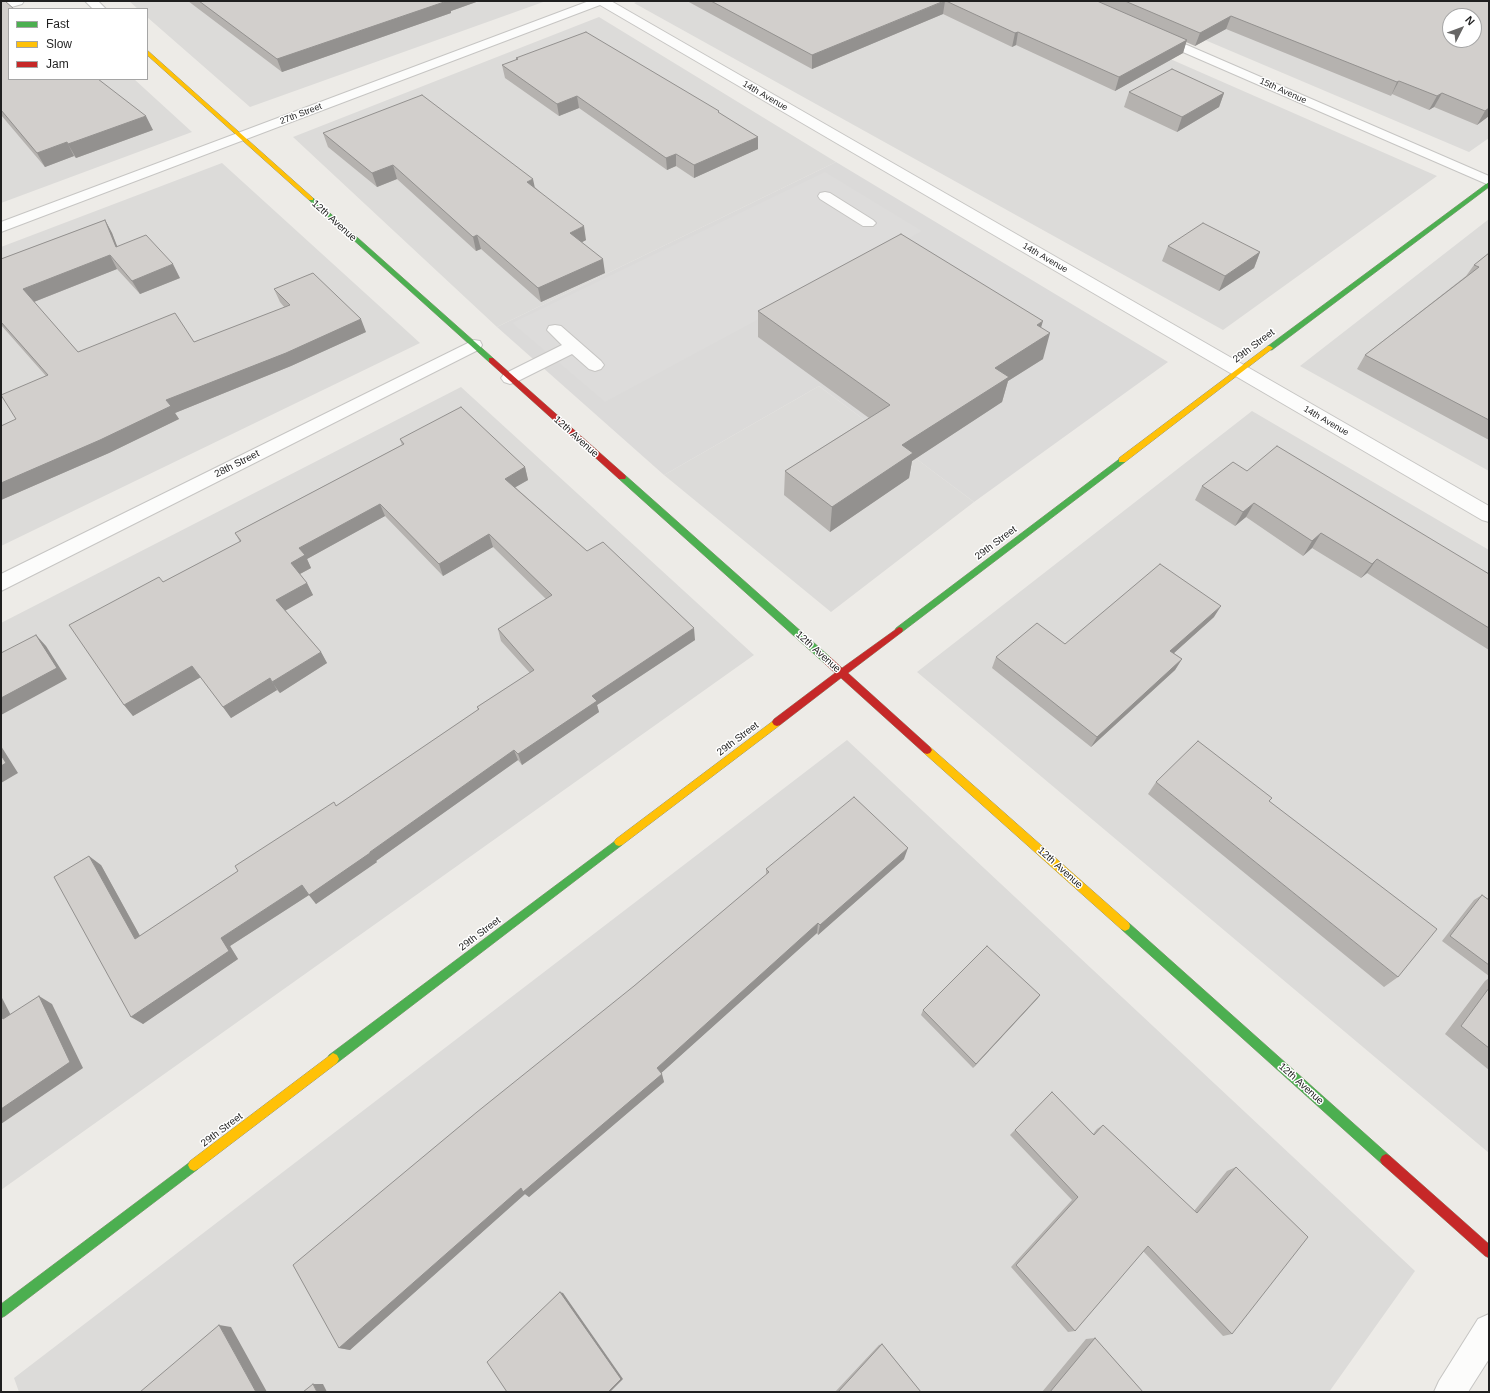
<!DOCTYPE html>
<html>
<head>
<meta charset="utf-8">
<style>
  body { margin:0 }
  #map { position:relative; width:1490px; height:1393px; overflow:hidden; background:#edebe7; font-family:Helvetica,sans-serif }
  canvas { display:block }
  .frame { position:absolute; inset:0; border:2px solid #1f1f1f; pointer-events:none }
  .legend { position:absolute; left:8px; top:8px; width:140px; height:72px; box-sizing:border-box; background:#fff; border:1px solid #a5a5a5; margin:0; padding:5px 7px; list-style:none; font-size:12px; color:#1f1f1f }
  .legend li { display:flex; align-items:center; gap:8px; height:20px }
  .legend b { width:20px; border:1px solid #a5a5a5 }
  .north { position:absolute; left:1442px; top:8px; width:40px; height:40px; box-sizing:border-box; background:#fff; border:1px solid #a5a5a5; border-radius:50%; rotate:48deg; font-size:11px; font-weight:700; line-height:16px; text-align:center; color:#1f1f1f }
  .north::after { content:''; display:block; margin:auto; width:14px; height:18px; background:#676665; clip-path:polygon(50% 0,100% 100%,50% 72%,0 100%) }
</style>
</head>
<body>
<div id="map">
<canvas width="1490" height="1393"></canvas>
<div class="frame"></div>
<ul class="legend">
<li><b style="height:5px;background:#4caf50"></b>Fast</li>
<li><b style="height:5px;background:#ffc107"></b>Slow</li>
<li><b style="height:5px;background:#c62828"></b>Jam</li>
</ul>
<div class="north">N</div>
</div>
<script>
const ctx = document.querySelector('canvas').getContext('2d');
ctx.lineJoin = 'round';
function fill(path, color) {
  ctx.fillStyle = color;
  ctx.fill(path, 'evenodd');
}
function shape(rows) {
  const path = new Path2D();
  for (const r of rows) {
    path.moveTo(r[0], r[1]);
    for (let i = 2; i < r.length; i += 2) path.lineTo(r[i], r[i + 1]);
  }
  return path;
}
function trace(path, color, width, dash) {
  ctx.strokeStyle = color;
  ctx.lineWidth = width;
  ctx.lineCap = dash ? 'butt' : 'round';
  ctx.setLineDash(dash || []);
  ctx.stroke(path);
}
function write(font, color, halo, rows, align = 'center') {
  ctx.font = font + ' Helvetica,sans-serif';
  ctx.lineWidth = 3;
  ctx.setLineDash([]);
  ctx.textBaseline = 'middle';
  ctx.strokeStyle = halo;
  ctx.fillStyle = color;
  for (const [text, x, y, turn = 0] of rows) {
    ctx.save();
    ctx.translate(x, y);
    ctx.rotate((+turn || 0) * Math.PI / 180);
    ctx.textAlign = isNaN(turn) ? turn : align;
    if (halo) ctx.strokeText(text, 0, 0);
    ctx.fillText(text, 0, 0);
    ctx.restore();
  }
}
fill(shape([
  [129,1,546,1,250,107,147,17,147,9,138,9],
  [639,1,1038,1,1437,176,1223,330,634,3],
  [1113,1,1489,1,1489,138,1469,152],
  [1450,16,1474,16,1474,40,1450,40],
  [599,17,836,162,497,327,293,137],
  [1,21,9,79,134,79,192,132,1,203],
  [222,163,420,343,1,546,1,247],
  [1489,219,1489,471,1300,366],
  [819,386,974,502,831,612,664,475],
  [461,387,754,655,1,1190,1,623],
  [1252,411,1489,550,1489,1153,917,672],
  [847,740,1415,1271,1329,1392,19,1392,14,1378]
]), '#dcdbd9');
fill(shape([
  [836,162,1168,362,974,502,819,386,664,475,497,327]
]), '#dbdad9');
fill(shape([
  [825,172,922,231,605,402,512,323]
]), '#dddcdb');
const lane = shape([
  [825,192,830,193,873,220,876,223,873,226,863,226,820,199,818,196,820,193,825,192],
  [555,325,561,326,601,361,604,365,601,369,595,371,589,369,572,354,516,382,510,384,504,382,501,378,504,374,562,345,547,330,549,326,555,325]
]);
const street = shape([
  [5,1,24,1,22,4,1,10,1,2,5,1],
  [85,1,98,1,106,9,93,9,85,1],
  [589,1,611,1,1489,506,1489,522,1482,520,600,5,1,232,1,222,589,1],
  [1157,32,1489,176,1489,185,1153,39,1151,36,1157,32],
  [474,340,480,341,482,345,480,349,1,591,1,574,474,340],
  [1489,1314,1489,1359,1468,1392,1434,1392,1439,1381,1478,1319,1489,1314]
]);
const fast = shape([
  [1489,182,1489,187,1272,350,1268,350,1268,346,1489,182],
  [309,198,313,198,493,358,493,362,489,362,309,200,309,198],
  [1122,457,1126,460,1125,462,902,632,896,632,895,630,896,628,1122,457],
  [622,474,625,475,830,657,831,660,830,663,824,663,619,479,618,477,622,474],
  [619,838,622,839,624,842,622,845,337,1063,333,1065,329,1063,327,1059,329,1055,619,838],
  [1125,921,1129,923,1390,1156,1392,1160,1390,1164,1386,1166,1382,1164,1121,929,1120,926,1121,923,1125,921],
  [194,1159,198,1161,200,1165,198,1169,5,1316,1,1318,1,1304,194,1159]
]);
const slow = shape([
  [147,50,313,198,313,200,309,200,147,55,147,50],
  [1268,346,1270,346,1273,348,1125,462,1119,462,1119,458,1268,346],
  [777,718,780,719,782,722,780,725,622,845,619,846,616,845,614,842,616,839,777,718],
  [927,746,930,747,1129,923,1130,926,1129,929,1125,931,1121,929,924,753,922,750,924,747,927,746],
  [333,1053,337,1055,339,1059,337,1063,198,1169,194,1171,190,1169,188,1165,190,1161,333,1053]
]);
const jam = shape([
  [489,358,493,358,625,475,626,477,625,479,619,479,489,362,489,358],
  [899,627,902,628,903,630,902,632,848,673,930,747,932,750,930,753,927,754,924,753,841,678,780,725,777,726,774,725,772,722,774,719,835,673,824,663,823,660,824,657,830,657,842,668,899,627],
  [1386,1154,1390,1156,1489,1244,1489,1258,1485,1256,1382,1164,1380,1160,1382,1156,1386,1154]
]);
trace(lane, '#c6c5c3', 2);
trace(street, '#c6c5c3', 2);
trace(fast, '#949680', 1);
trace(slow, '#949680', 1);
trace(jam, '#949680', 1);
fill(lane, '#fcfcfb');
fill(street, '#fcfcfb');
fill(fast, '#4caf50');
fill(slow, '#ffc107');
fill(jam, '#c62828');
fill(shape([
  [1,1,153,130,76,158,74,156,45,167,1,115],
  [188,1,479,1,451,11,451,13,282,72],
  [687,1,1489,1,1489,116,1477,125,1434,107,1429,110,1392,94,1391,96,1226,29,1195,46,1186,42,1183,53,1115,91,1016,45,1012,47,943,14,812,69],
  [516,58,719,113,758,137,758,149,694,178,676,166,667,170,579,108,559,116,505,78,502,65,516,60],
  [1129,92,1224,93,1219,107,1177,132,1124,107],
  [323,133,535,187,586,240,582,242,605,273,541,302,481,249,476,251,397,179,377,187,328,147],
  [105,220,112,233,117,247,180,278,140,294,117,269,34,302,78,352,194,342,285,308,280,302,274,289,366,332,291,366,175,413,179,419,109,453,1,500,1,426,16,419,46,376,1,325,1,259],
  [1168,246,1260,252,1254,268,1219,291,1162,261],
  [1489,253,1489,440,1357,369,1365,355,1466,276,1474,265],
  [758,311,1041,328,1043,359,1008,381,1002,402,912,461,909,478,830,532,784,495,785,471,869,418,758,337],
  [400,439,525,467,528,480,515,487,587,551,695,640,597,705,599,712,522,765,518,760,376,861,377,862,316,904,309,895,230,946,238,959,143,1024,101,865,140,936,336,806,478,710,477,707,530,673,501,641,498,629,546,599,493,547,443,576,385,516,307,559,311,568,300,574,307,583,313,595,285,610,321,652,327,663,280,693,277,690,231,718,201,677,133,716,124,705,163,582,240,542,235,533,402,445],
  [1247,471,1489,574,1489,650,1367,573,1361,578,1312,548,1303,556,1246,517,1235,526,1195,500,1202,486],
  [1214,617,1174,653,1182,659,1175,670,1091,747,992,668,996,657],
  [1156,782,1398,977,1384,987,1148,794],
  [904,859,818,935,817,933,661,1073,664,1082,529,1197,525,1194,350,1350,339,1348,634,986,766,875,766,869],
  [1482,895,1489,900,1489,976,1442,941,1474,900],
  [1489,978,1489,1070,1445,1034,1485,981],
  [1040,995,1037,999,973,1068,921,1015,923,1010],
  [1052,1092,1093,1134,1097,1129,1103,1125,1194,1211,1227,1171,1236,1167,1232,1334,1223,1336,1143,1251,1075,1331,1068,1332,1011,1267,1072,1200,1010,1135],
  [1095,1338,1143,1392,1042,1392,1086,1339],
  [882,1344,921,1392,835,1392,879,1345]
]), '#b5b2af');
fill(shape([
  [447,1,479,1,451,11,451,13,282,72,277,59],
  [945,1,943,14,812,69,812,55],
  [1231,16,1226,29,1195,46,1200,33],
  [1018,32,1016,45,1012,47,1015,33],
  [1187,40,1183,53,1115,91,1119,77],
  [1399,81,1392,94,1391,96,1397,82],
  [1224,93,1219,107,1177,132,1182,117],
  [1442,93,1434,107,1429,110,1437,96],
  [577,96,579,108,559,116,557,104],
  [1489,108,1489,116,1477,125,1485,111],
  [146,116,153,130,76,158,68,144],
  [758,137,758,149,694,178,694,165],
  [67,142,74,156,45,167,37,153],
  [676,154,676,166,667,170,666,158],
  [393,165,397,179,377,187,372,173],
  [533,179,536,193,527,182],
  [105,220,112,233,123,261,116,247],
  [584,226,586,240,573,247,570,233],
  [477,235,481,249,476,251,473,237],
  [1260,252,1254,268,1219,291,1225,276],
  [110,255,117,269,31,303,23,289],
  [603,259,605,273,541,302,538,288],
  [173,264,180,278,140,294,132,281],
  [361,319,366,332,291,366,175,413,179,419,109,453,1,500,1,483,166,400],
  [1043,321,1037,341,1050,333,1043,359,1008,381,1002,402,912,461,909,478,830,532,832,507,902,445,995,368,1037,325],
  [525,467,528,480,509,491,505,479],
  [1254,503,1246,517,1235,526,1243,512],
  [380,504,385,516,307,559,311,568,298,575,291,563,299,548],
  [1321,533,1312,548,1303,556,1312,541],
  [489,534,493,547,443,576,439,564],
  [1377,559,1367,573,1361,578,1372,564],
  [307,583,313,595,283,612,276,600],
  [1221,606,1214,617,1164,662,1170,651],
  [694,628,695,640,597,705,599,712,522,765,518,754,592,696],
  [36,635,46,646,67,679,1,715,1,698],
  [321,652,327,663,280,693,272,682],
  [1182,659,1175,670,1091,747,1097,737],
  [192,666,201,677,133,716,124,705],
  [270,678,277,690,231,718,223,707],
  [1,746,18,773,1,783],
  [514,750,518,760,376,861,377,862,316,904,309,895,230,946,238,959,143,1024,131,1017,221,938,302,885,370,852],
  [908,848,904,859,818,935,820,925],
  [89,856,101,865,146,947,135,939],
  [818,923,817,933,659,1075,657,1068],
  [1040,995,1037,999,973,1068,976,1064],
  [1,996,17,1027,3,1019,1,1016],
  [39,996,52,1004,83,1068,1,1124,1,1109],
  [662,1074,664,1082,529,1197,525,1194,350,1350,339,1348,521,1188],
  [560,1292,563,1293,623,1379,610,1392,608,1392],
  [219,1325,231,1327,267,1392,256,1392],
  [313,1384,323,1384,327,1392,317,1392]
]), '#93918f');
const building = shape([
  [1,1,5,1,14,9,9,9,9,79,98,79,146,116,68,144,67,142,37,153,1,110,1,1],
  [199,1,447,1,277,59,199,1],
  [711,1,944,1,812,55,711,1],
  [946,1,1097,1,1187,40,1119,77,1018,32,1015,33,946,1],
  [1125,1,1489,1,1489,108,1485,111,1442,93,1437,96,1399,81,1397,82,1231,16,1200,33,1125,1],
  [1450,16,1474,16,1474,40,1450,40,1450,16],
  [586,32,719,111,718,112,758,137,694,165,676,154,666,158,577,96,557,104,502,65,518,59,516,58,586,32],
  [1172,69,1224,93,1182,117,1129,92,1172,69],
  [422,95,533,179,527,182,584,226,570,233,603,259,538,288,477,235,473,237,393,165,372,173,323,133,422,95],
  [105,220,116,247,146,235,173,264,132,281,110,255,23,289,78,352,175,313,194,342,290,305,274,289,313,273,361,319,286,353,166,400,171,406,100,440,1,483,1,426,16,419,1,395,48,375,1,322,1,259,105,220],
  [1203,223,1260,252,1225,276,1168,246,1203,223],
  [901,234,1043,321,1037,325,1050,333,995,368,1009,377,902,445,913,453,832,507,785,471,890,405,758,311,901,234],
  [1489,253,1489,420,1365,355,1479,267,1474,265,1489,253],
  [461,407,525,467,505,479,587,551,603,542,694,628,592,696,597,701,518,754,514,750,370,852,370,853,309,895,302,885,221,938,229,951,131,1017,54,877,89,856,135,939,238,871,235,866,334,802,336,806,479,709,477,707,534,670,498,629,552,595,489,534,439,564,380,504,299,548,305,555,291,563,307,583,276,600,321,652,272,682,270,678,223,707,192,666,124,705,69,625,159,577,163,582,241,541,235,533,404,444,400,439,461,407],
  [1277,446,1489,574,1489,628,1377,559,1372,564,1321,533,1312,541,1254,503,1243,512,1202,486,1233,462,1247,471,1277,446],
  [1160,564,1221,606,1170,651,1182,659,1097,737,996,657,1037,623,1065,644,1160,564],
  [36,635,57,668,1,698,1,653,36,635],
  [1198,741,1272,798,1269,801,1437,929,1398,977,1156,782,1198,741],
  [1,755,6,763,1,766,1,755],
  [854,797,908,848,820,925,818,923,657,1068,662,1074,523,1192,521,1188,339,1348,293,1265,477,1112,634,986,769,872,766,869,854,797],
  [1482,895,1489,900,1489,965,1450,936,1482,895],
  [987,946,1040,995,976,1064,923,1010,987,946],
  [1489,988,1489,1048,1461,1026,1489,988],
  [39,996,70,1062,1,1109,1,1016,3,1019,39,996],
  [1052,1092,1094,1135,1103,1125,1197,1213,1236,1167,1308,1237,1232,1334,1148,1246,1075,1331,1016,1265,1078,1197,1015,1130,1052,1092],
  [560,1292,621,1379,608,1392,507,1392,487,1362,560,1292],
  [219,1325,256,1392,140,1392,219,1325],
  [1095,1338,1143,1392,1050,1392,1095,1338],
  [882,1344,921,1392,838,1392,882,1344],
  [313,1384,317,1392,303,1392,313,1384]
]);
fill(building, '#d2cfcc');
trace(building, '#93918f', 1);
write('9px', '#1f1f1f', '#fff', [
  ["15th Avenue",1283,91,24],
  ["14th Avenue",765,96,30],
  ["27th Street",301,114,-21],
  ["14th Avenue",1045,258,30],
  ["14th Avenue",1326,421,30]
]);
write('10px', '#1f1f1f', '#fff', [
  ["12th Avenue",334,221,42],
  ["29th Street",1254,346,-37],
  ["12th Avenue",576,437,42],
  ["28th Street",237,464,-27],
  ["29th Street",996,543,-37],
  ["12th Avenue",818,652,42],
  ["29th Street",738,739,-37],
  ["12th Avenue",1060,868,42],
  ["29th Street",480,934,-37],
  ["12th Avenue",1301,1084,42],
  ["29th Street",222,1130,-37]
]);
</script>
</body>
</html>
